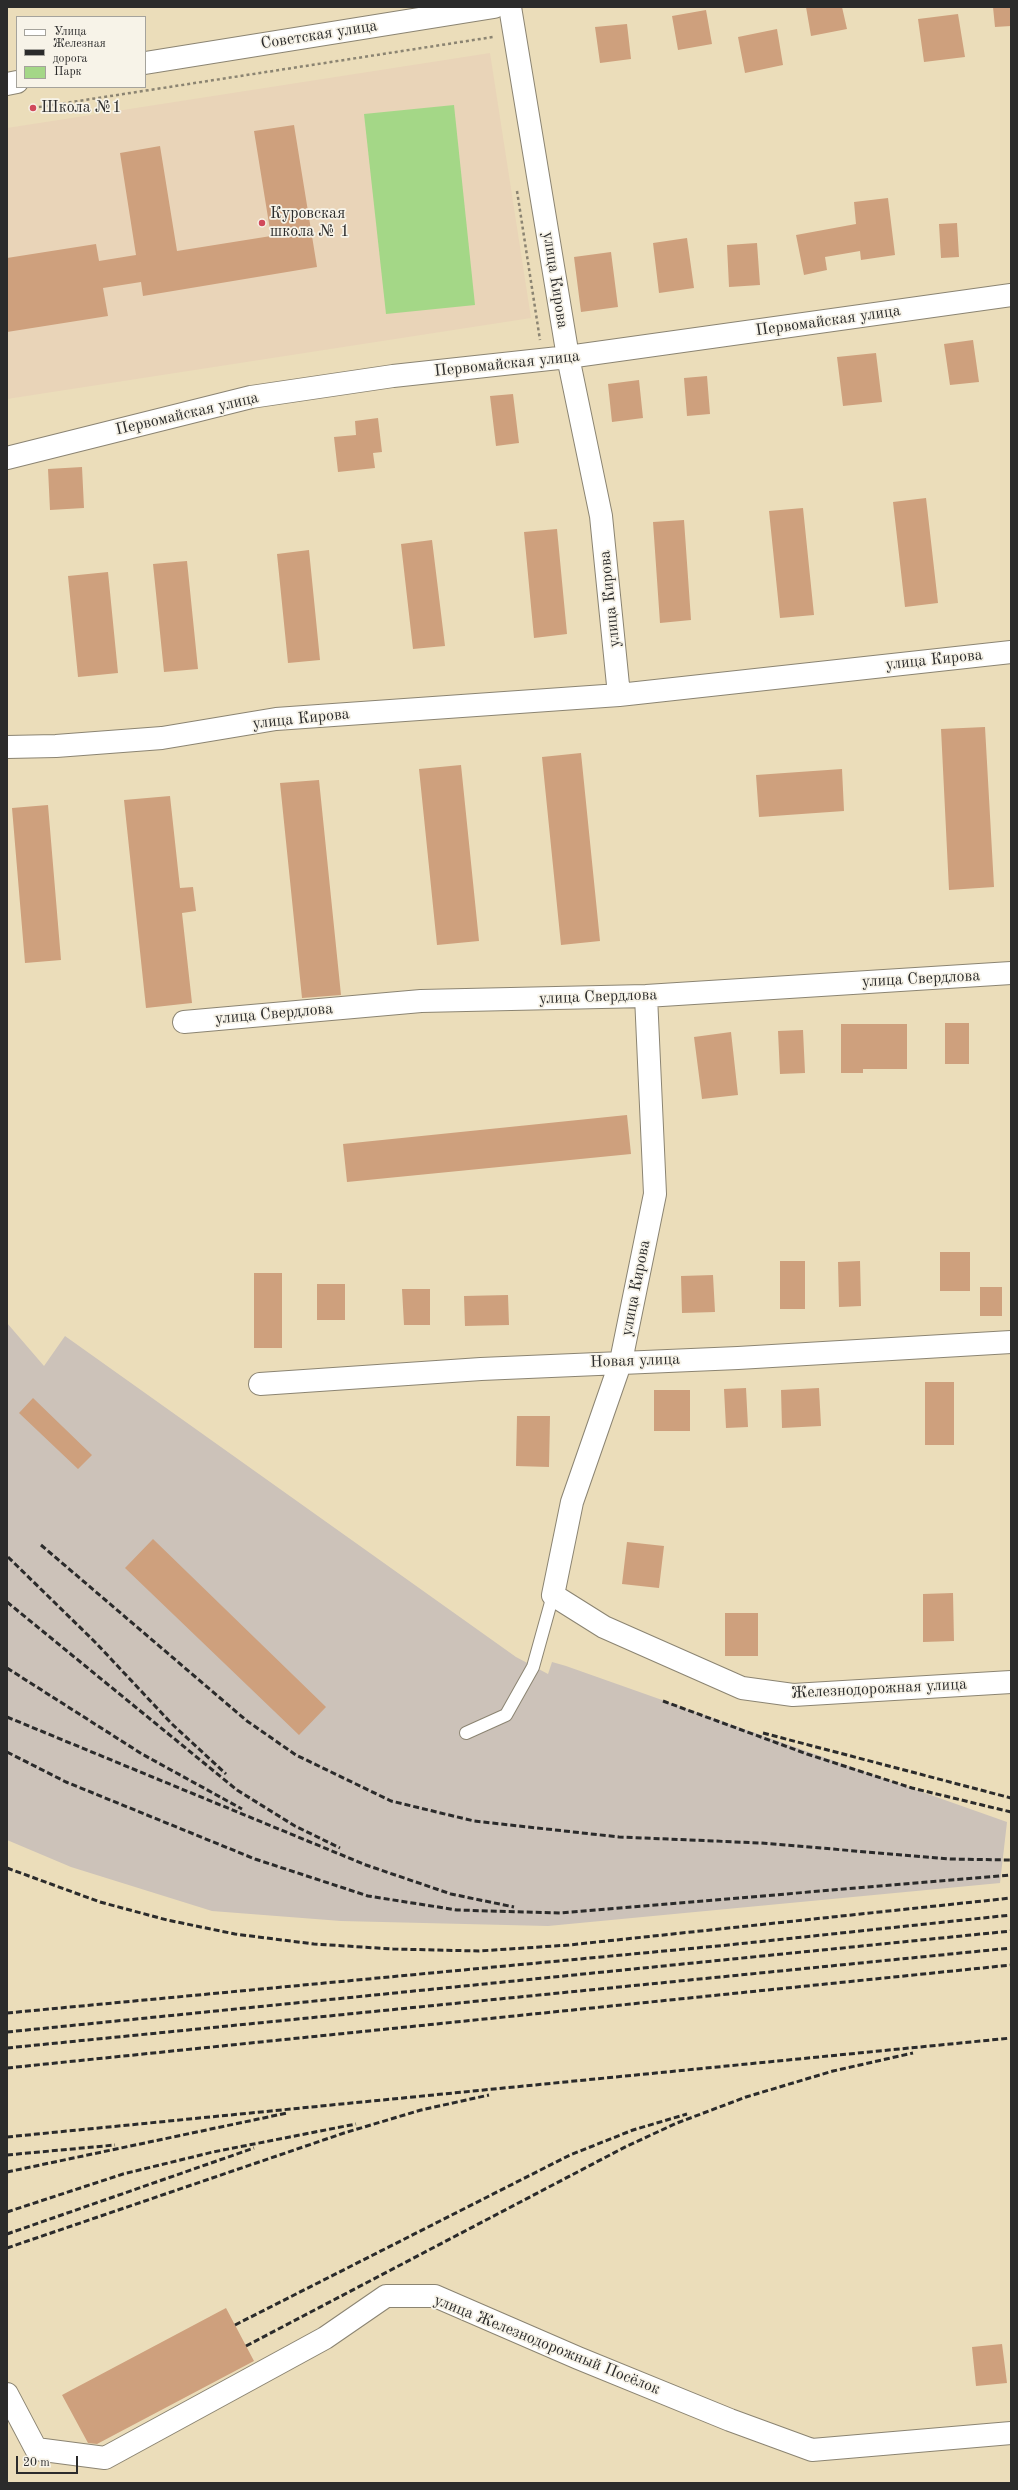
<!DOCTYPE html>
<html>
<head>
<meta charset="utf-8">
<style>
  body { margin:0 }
  #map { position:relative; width:1018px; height:2490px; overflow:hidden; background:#ebddba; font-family:"Old Standard TT",serif }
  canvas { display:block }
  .frame { position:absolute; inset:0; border:8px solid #2b2b2b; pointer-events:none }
  .legend { position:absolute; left:16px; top:16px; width:130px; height:72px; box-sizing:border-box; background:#f7f3e8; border:1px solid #a5a39c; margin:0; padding:5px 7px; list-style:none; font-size:12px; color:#2b2b2b }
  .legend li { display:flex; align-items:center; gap:8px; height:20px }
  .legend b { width:20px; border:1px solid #a5a39c }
  .scale { position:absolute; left:16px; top:2456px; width:62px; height:18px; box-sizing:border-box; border:2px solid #2b2b2b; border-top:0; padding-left:5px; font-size:12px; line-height:14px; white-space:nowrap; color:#2b2b2b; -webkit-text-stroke:3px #f7f3e8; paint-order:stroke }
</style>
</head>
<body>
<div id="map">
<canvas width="1018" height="2490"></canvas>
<div class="frame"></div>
<ul class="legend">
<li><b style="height:5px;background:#fff"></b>Улица</li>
<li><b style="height:5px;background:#2b2b2b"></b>Железная дорога</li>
<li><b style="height:11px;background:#a4d787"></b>Парк</li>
</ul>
<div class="scale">20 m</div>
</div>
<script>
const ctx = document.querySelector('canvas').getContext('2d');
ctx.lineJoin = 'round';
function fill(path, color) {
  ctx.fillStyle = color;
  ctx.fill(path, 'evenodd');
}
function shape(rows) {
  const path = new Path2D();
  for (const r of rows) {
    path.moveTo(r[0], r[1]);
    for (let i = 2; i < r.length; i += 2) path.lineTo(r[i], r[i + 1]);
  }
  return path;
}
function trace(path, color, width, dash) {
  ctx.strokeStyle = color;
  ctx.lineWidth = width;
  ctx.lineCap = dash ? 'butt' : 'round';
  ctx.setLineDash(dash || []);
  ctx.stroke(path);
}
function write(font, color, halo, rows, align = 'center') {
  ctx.font = font + ' "Old Standard TT",serif';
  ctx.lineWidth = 3.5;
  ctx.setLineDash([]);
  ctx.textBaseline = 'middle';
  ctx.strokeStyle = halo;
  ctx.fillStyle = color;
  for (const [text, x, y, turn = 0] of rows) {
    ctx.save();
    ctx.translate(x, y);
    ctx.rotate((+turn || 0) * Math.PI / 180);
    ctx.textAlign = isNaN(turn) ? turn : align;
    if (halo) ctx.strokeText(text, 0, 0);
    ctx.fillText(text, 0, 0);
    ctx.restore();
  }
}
fill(shape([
  [490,53,531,318,7,399,7,128]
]), '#e9d4b8');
fill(shape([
  [7,1323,44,1366,65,1336,516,1657,548,1674,552,1662,566,1666,1007,1822,1000,1883,548,1926,341,1921,212,1911,71,1867,7,1840]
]), '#ccc2b9');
fill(shape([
  [454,105,475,305,386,314,364,114]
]), '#a4d787');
fill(shape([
  [806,7,842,7,847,29,811,36],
  [993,7,1011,7,1011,26,995,27],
  [706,10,712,44,678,50,672,16],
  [958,14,965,57,924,62,918,19],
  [627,24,631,59,600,63,595,27],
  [777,29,783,65,745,73,738,37],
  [294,125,317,267,143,296,141,282,103,288,108,316,7,332,7,258,96,244,99,261,136,255,120,153,160,146,177,251,271,236,254,131],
  [888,198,895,255,861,260,860,251,825,257,827,270,804,275,796,235,856,224,854,202],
  [957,223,959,257,941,258,939,224],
  [687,238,694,288,659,293,653,243],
  [757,243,760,285,729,287,727,245],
  [611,252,618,307,581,312,574,257],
  [973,340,979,382,950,385,944,344],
  [876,353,882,402,843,406,837,357],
  [707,376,710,414,687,416,684,378],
  [639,380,643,418,612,422,608,384],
  [513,394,519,443,496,446,490,396],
  [378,418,382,452,373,453,375,468,338,472,334,437,356,435,355,421],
  [82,467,84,508,50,510,48,469],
  [926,498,938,603,905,607,893,502],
  [803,508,814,615,780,618,769,511],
  [684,520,691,620,660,623,653,522],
  [557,529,567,634,534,638,524,532],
  [432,540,445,646,413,649,401,544],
  [309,550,320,660,288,663,277,554],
  [187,561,198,669,164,672,153,564],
  [108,572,118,673,78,677,68,576],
  [985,727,994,887,949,890,941,729],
  [581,753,600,941,561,945,542,757],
  [461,765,479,941,437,945,419,769],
  [842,769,844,811,759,817,756,775],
  [319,780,341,995,302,998,280,783],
  [170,796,180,888,193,887,196,911,182,913,192,1003,146,1008,124,800],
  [48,805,61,960,25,963,12,808],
  [945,1023,969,1023,969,1064,945,1064],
  [841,1024,907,1024,907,1069,863,1069,863,1073,841,1073],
  [803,1030,805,1073,780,1074,778,1031],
  [731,1032,738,1095,702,1099,694,1037],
  [627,1115,631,1154,347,1182,343,1144],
  [940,1252,970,1252,970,1291,940,1291],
  [780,1261,805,1261,805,1309,780,1309],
  [860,1261,861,1306,839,1307,838,1262],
  [254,1273,282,1273,282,1348,254,1348],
  [713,1275,715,1312,682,1313,681,1276],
  [317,1284,345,1284,345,1320,317,1320],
  [980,1287,1002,1287,1002,1316,980,1316],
  [402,1289,430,1289,430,1325,404,1325],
  [508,1295,509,1325,465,1326,464,1296],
  [925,1382,954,1382,954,1445,925,1445],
  [746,1388,748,1427,726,1428,724,1389],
  [819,1388,821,1426,782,1428,781,1390],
  [654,1390,690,1390,690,1431,654,1431],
  [33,1398,92,1455,78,1469,19,1413],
  [517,1416,550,1416,549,1467,516,1466],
  [153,1539,326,1707,299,1735,125,1568],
  [627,1542,664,1546,659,1588,622,1584],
  [953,1593,954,1641,923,1642,923,1594],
  [725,1613,758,1613,758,1656,725,1656],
  [226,2308,254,2361,97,2444,88,2443,62,2395],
  [1002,2344,1007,2383,976,2386,972,2347]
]), '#cea07d');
const lane = shape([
  [466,1733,506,1715,533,1667,553,1595]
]);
const street = shape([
  [510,7,568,357,601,516,619,695],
  [7,458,251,397,393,376,568,357,1011,295],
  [7,747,56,746,162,738,276,719,619,695,1011,652],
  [646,996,655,1194,621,1361,572,1502,553,1595,604,1627,742,1688,793,1695,1011,1682],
  [184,1022,421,1001,646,996,1011,973],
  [260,1384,481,1369,738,1358,1011,1342],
  [7,2394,36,2449,105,2458,325,2338,386,2296,435,2296,578,2358,730,2420,812,2450,1011,2433]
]);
const secondary = shape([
  [145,63,494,7],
  [7,84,17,82]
]);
trace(lane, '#8b8472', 14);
trace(street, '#8b8472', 24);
trace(secondary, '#8b8472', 24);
trace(shape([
  [33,108,493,37],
  [517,191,540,340]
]), '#8b8472', 2.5, [3, 3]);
trace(lane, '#fff', 12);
trace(street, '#fff', 22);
trace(secondary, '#fff', 22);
trace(shape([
  [41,1545,247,1721,296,1755,391,1801,474,1821,619,1837,761,1843,950,1859,1011,1860],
  [8,1557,96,1643,172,1724,226,1774],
  [7,1602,237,1790,295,1826,340,1848],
  [7,1668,142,1754,242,1809],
  [663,1701,807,1754,912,1788,1011,1812],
  [7,1717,366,1865,451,1894,514,1907],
  [763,1733,1011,1798],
  [7,1752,66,1782,255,1859,368,1896,457,1910,560,1913,1011,1875],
  [7,1868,100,1902,167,1920,235,1934,314,1944,393,1949,479,1951,569,1945,1011,1898],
  [7,2013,728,1945,1011,1915],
  [7,2032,1011,1931],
  [7,2048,1011,1948],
  [7,2068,1011,1965],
  [7,2137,1011,2038],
  [7,2155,115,2145],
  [7,2172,287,2113],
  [7,2212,123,2174,213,2152,356,2124],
  [7,2234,254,2148],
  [7,2248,344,2133,421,2110,489,2095],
  [235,2325,570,2155,633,2130,687,2114],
  [246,2346,627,2146,677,2123,746,2097,833,2071,913,2053]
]), '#2b2b2b', 3, [6, 3]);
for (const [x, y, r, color] of [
  [33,108,4,"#d1495b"],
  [262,223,4,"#d1495b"]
]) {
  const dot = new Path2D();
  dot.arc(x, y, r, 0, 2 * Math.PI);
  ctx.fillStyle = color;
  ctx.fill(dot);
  trace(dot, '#f7f3e8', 1.5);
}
write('16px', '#2b2b2b', '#f7f3e8', [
  ["Советская улица",319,35,-9],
  ["улица Кирова",555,280,81],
  ["Первомайская улица",828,321,-8],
  ["Первомайская улица",507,364,-6],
  ["Первомайская улица",187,414,-13],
  ["улица Кирова",610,599,-96],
  ["улица Кирова",934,660,-6],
  ["улица Кирова",301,719,-6],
  ["улица Свердлова",921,979,-3],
  ["улица Свердлова",598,997,-2],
  ["улица Свердлова",274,1014,-5],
  ["улица Кирова",636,1288,-79],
  ["Новая улица",635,1361,-2],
  ["Железнодорожная улица",879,1689,-3],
  ["улица Железнодорожный Посёлок",547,2345,22]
]);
write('16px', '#2b2b2b', '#f7f3e8', [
  ["Школа №1",41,108],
  ["Куровская",270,214],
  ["школа № 1",270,232]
], 'left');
</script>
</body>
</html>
